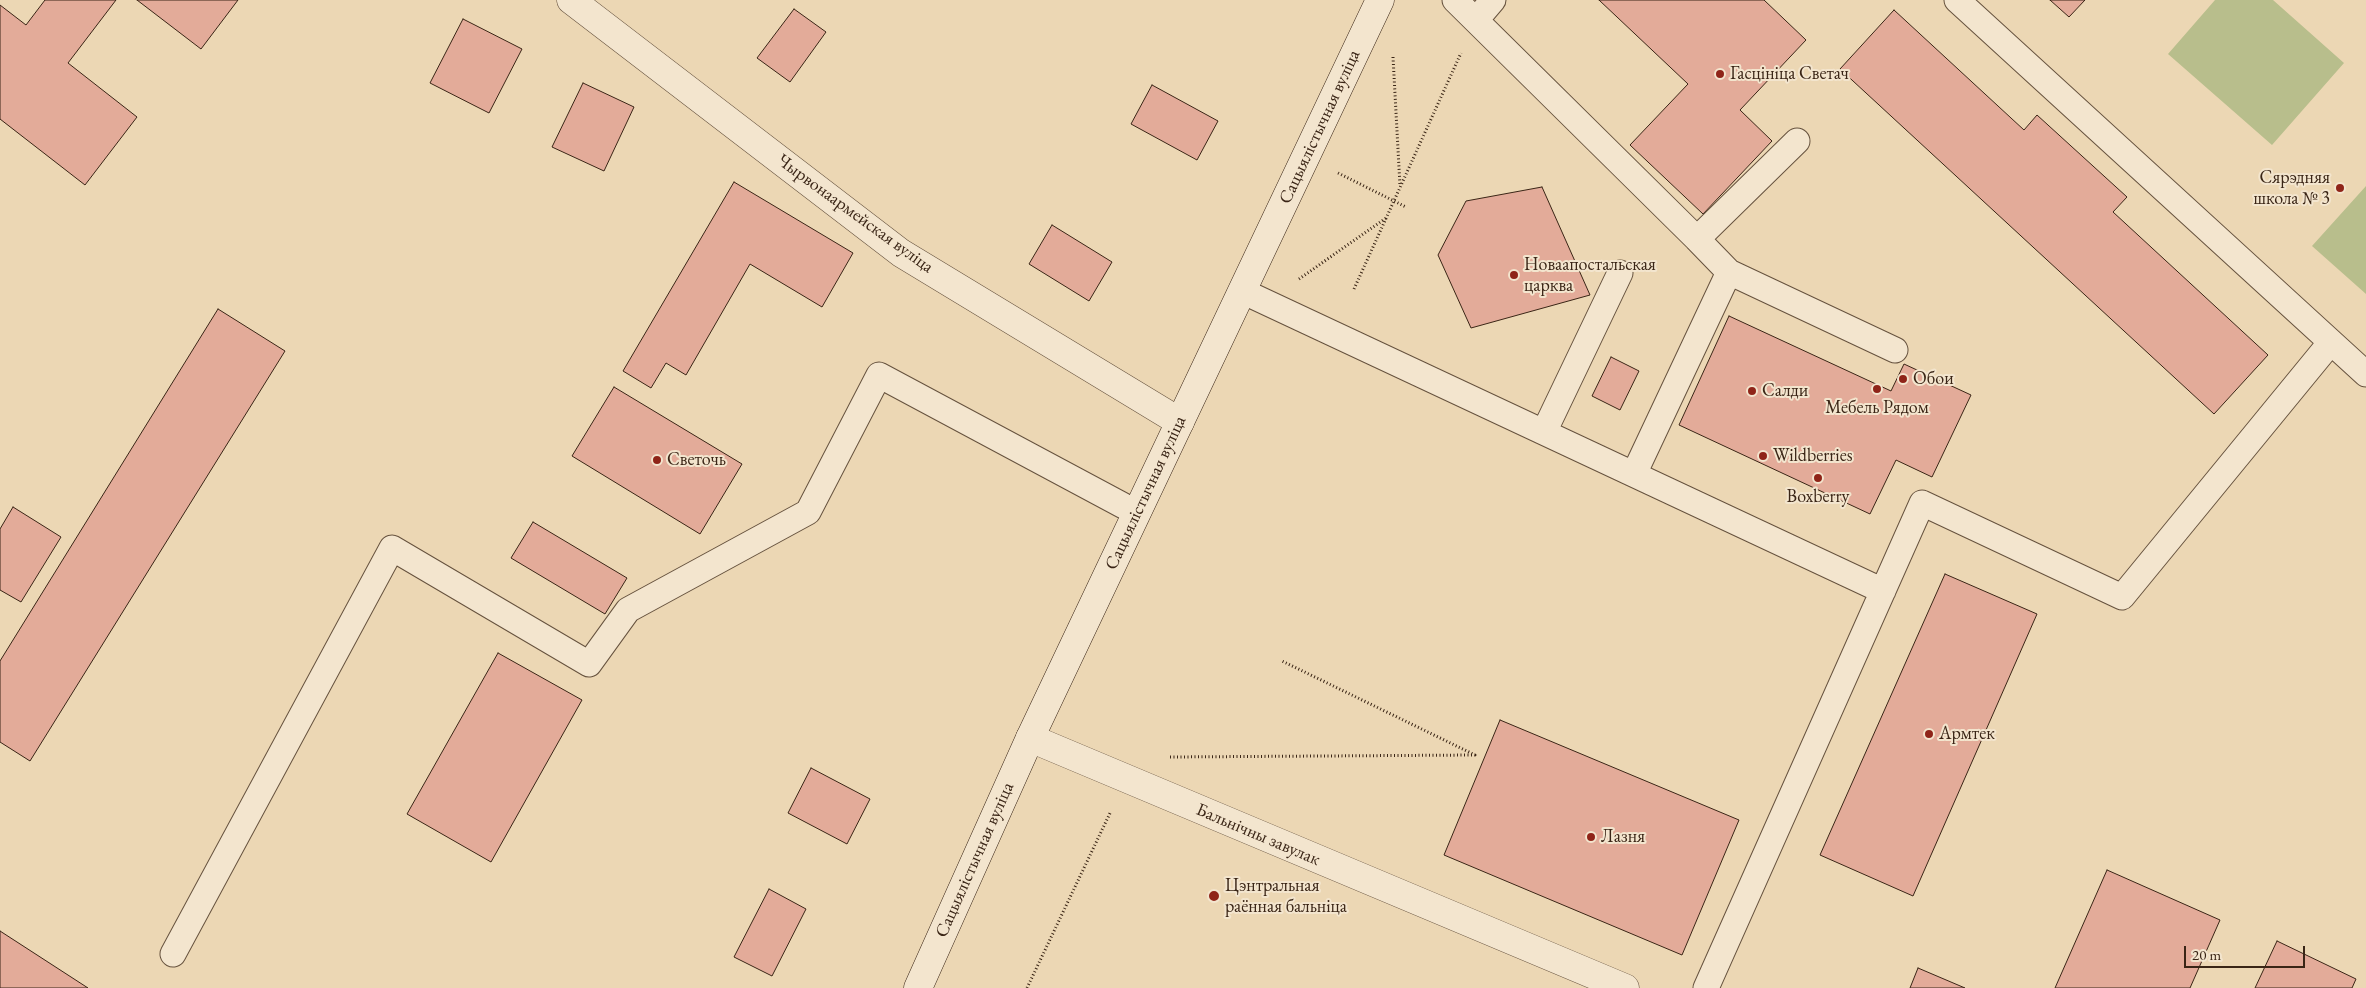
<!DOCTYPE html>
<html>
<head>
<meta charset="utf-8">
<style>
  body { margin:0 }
  #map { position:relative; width:2366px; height:988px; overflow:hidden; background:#ecd7b4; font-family:"EB Garamond",serif }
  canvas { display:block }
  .scale { position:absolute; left:2184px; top:946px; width:121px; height:22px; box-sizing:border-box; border:2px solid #3a2516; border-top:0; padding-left:6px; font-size:15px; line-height:18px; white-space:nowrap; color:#3a2516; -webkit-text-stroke:4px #f3e5ce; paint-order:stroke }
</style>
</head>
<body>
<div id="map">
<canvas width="2366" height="988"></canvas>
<div class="scale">20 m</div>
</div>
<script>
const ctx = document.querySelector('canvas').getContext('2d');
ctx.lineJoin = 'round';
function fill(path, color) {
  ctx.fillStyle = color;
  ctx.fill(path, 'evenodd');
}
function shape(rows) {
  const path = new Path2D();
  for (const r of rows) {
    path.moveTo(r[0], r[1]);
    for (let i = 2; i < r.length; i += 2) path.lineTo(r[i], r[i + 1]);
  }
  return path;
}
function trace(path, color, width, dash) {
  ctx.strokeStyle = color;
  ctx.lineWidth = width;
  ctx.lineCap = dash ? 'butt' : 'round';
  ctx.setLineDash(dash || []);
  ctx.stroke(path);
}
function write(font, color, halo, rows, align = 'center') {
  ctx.font = font + ' "EB Garamond",serif';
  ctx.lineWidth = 4;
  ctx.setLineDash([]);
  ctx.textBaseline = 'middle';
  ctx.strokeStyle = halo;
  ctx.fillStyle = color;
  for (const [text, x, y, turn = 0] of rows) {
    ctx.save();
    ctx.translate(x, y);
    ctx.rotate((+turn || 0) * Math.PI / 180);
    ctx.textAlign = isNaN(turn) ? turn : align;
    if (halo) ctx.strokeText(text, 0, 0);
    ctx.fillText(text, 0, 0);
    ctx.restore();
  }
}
fill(shape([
  [2215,0,2273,0,2344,63,2272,145,2168,54],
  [2366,186,2366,294,2312,246]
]), '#b8be8c');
const building = shape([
  [45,0,116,0,68,63,137,117,85,185,0,119,0,5,26,25,45,0],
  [137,0,238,0,201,49,137,0],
  [1599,0,1764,0,1806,40,1740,110,1772,141,1703,214,1630,145,1688,84,1599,0],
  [2050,0,2085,0,2069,17,2050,0],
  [794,9,826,32,790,82,757,58,794,9],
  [1894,10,2024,130,2037,115,2127,197,2113,212,2268,355,2214,414,1840,69,1894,10],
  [463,19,522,49,489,113,430,83,463,19],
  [583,83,634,107,604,171,552,147,583,83],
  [1152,85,1218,121,1197,160,1131,124,1152,85],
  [734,182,853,253,822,307,750,264,686,375,666,363,651,388,623,371,734,182],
  [1542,187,1590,295,1471,328,1438,255,1466,201,1542,187],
  [1052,225,1112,262,1089,301,1029,264,1052,225],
  [218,309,285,351,30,761,0,742,0,661,218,309],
  [1729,316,1891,391,1904,364,1971,395,1932,477,1896,460,1870,514,1679,425,1729,316],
  [1611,357,1639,371,1620,410,1592,396,1611,357],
  [614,387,742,464,700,534,572,456,614,387],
  [13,507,61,537,21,602,0,590,0,529,13,507],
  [533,522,627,578,605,614,511,558,533,522],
  [1945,574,2037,614,1913,896,1820,855,1945,574],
  [498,653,582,700,491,862,407,814,498,653],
  [1500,720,1739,820,1682,955,1444,855,1500,720],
  [811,768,870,799,847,844,788,813,811,768],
  [2107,870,2220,920,2190,988,2055,988,2107,870],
  [769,889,806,909,772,976,734,957,769,889],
  [0,931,88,988,0,988,0,931],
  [2277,941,2356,979,2352,988,2255,988,2277,941],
  [1918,968,1965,988,1910,988,1918,968]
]);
fill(building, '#e3ab99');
trace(building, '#3a2516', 1);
const lane = shape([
  [1455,0,1697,239,1797,141],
  [1957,0,2366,374],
  [1476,20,1493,0],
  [1697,239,1729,272],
  [1242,291,1883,591],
  [1544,432,1620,273],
  [1634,474,1729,272,1895,350],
  [173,954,392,548,589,664,628,610,808,512,879,375,1137,513],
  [1706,988,1922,503,2122,597,2331,342]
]);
const street = shape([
  [571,0,901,253,1180,422],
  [1030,738,1625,988]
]);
const secondary = shape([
  [918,988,1030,738,1380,0]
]);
trace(lane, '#66523e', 27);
trace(street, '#66523e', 29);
trace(secondary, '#3a2516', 29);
trace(shape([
  [1393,57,1400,186],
  [1338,173,1406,207],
  [1299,279,1386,218],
  [1354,289,1461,53],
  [1170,757,1475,755,1282,661],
  [1027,988,1111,811]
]), '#3a2516', 3, [1, 2.5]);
trace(lane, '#f3e5ce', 25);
trace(street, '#f3e5ce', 28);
trace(secondary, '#f3e5ce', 28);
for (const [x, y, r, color] of [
  [1720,74,5,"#8f2418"],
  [2340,188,5,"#8f2418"],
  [1514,275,5,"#8f2418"],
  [1903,379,5,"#8f2418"],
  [1877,389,5,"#8f2418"],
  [1752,391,5,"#8f2418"],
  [1763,456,5,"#8f2418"],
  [657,460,5,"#8f2418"],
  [1818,478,5,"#8f2418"],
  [1929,734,5,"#8f2418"],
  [1591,837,5,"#8f2418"],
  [1214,896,6,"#8f2418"]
]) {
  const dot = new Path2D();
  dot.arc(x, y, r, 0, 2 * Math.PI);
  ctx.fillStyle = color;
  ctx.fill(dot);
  trace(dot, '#f3e5ce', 2);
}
write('18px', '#3a2516', '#f3e5ce', [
  ["Гасцініца Светач",1730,74],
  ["Сярэдняя",2330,178,"right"],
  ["школа № 3",2330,199,"right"],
  ["Новаапостальская",1524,265],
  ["царква",1524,286],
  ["Обои",1913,379],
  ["Салди",1762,391],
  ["Мебель Рядом",1877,408,"center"],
  ["Wildberries",1773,456],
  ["Светочь",667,460],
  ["Boxberry",1818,497,"center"],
  ["Армтек",1939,734],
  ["Лазня",1601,837],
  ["Цэнтральная",1225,886],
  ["раённая бальніца",1225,907]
], 'left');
write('18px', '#3a2516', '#f3e5ce', [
  ["Сацыялістычная вуліца",1320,127,-65],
  ["Чырвонаармейская вуліца",855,214,36],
  ["Сацыялістычная вуліца",1146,493,-65],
  ["Бальнічны завулак",1258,835,23],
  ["Сацыялістычная вуліца",975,860,-66]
]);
</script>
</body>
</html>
